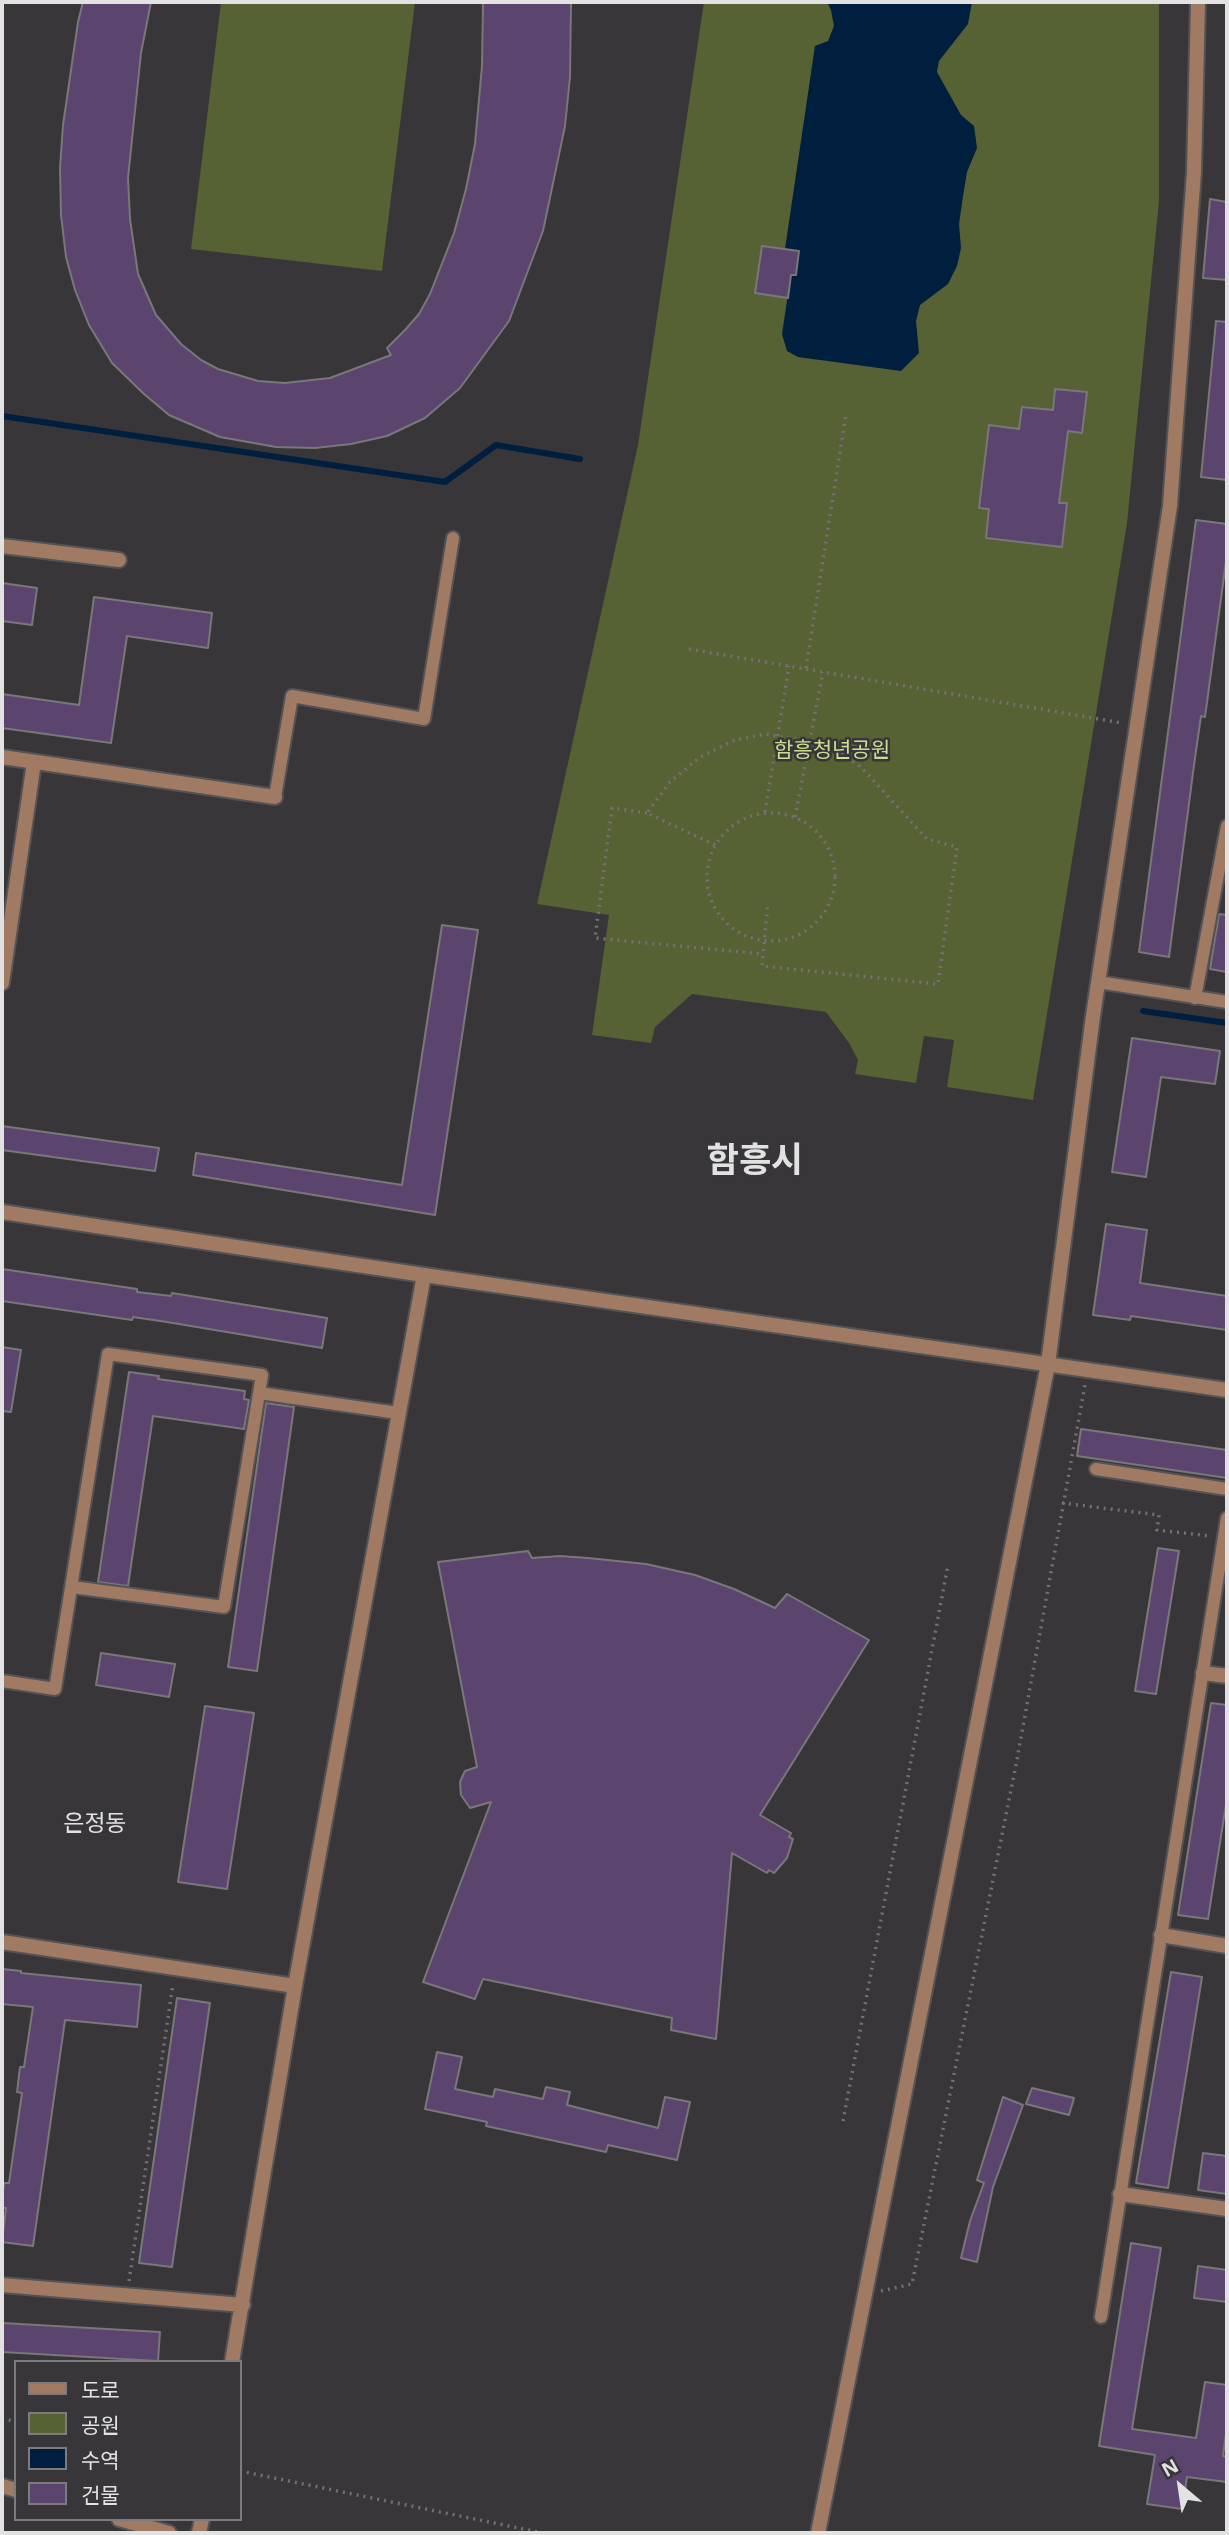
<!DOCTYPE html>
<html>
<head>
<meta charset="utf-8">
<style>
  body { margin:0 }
  #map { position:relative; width:1229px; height:2535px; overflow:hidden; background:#383639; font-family:"Noto Sans","Noto Sans KR",sans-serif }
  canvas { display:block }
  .frame { position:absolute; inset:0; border:4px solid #e2e2e3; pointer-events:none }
  .legend { position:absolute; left:14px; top:2360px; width:228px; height:161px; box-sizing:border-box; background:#383639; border:2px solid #7c7b7d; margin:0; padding:9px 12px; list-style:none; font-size:21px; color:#e2e2e3 }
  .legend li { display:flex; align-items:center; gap:14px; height:35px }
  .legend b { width:35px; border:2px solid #7c7b7d }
  .north { position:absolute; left:1145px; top:2451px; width:70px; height:70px; -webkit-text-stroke:5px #383639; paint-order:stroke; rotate:331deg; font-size:19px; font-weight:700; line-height:28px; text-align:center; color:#e2e2e3 }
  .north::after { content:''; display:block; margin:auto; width:24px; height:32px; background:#e2e2e3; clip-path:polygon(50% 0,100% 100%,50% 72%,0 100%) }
</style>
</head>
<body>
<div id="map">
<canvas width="1229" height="2535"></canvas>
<div class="frame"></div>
<ul class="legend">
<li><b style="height:9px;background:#a07a62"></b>도로</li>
<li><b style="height:19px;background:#566134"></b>공원</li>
<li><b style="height:19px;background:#001f3e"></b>수역</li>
<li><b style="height:19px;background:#5b456e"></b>건물</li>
</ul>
<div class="north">N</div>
</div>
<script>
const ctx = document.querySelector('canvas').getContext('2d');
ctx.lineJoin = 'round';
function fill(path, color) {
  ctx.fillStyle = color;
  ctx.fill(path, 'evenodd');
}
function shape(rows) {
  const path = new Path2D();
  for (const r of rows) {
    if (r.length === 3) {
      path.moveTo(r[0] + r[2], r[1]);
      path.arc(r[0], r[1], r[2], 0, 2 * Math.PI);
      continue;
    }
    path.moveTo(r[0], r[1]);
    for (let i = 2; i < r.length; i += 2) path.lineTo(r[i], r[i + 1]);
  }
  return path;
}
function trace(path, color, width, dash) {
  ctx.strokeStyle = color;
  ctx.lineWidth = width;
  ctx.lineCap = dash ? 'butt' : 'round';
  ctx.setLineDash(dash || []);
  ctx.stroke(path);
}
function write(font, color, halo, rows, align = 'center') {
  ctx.font = font + ' "Noto Sans","Noto Sans KR",sans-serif';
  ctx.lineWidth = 5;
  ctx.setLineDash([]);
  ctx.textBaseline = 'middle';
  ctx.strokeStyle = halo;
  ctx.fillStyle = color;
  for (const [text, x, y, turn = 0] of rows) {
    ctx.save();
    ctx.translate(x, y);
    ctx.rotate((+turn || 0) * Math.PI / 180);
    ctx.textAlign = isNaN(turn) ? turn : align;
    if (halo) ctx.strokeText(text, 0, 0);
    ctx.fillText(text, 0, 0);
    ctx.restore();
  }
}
fill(shape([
  [221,2,415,2,382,271,191,249],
  [704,2,1159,2,1159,201,1127,523,1033,1100,947,1087,954,1040,924,1036,916,1083,855,1074,858,1060,849,1043,826,1012,692,994,655,1027,651,1043,592,1035,609,915,537,904,638,445]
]), '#566134');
fill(shape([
  [827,2,972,2,968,24,939,61,937,72,961,115,974,126,977,148,967,172,963,196,959,224,961,248,957,266,948,284,920,305,916,321,919,353,901,371,798,357,787,351,782,334,791,274,796,275,799,251,785,249,815,46,828,41,834,26,831,10]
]), '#001f3e');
trace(shape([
  [2,416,445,482,496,445,580,459],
  [1143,1011,1227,1023]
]), '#001f3e', 6);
const building = shape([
  [83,2,151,2,141,53,128,178,130,219,138,274,156,315,181,344,201,360,218,369,258,381,285,383,330,378,391,355,387,348,405,330,419,314,430,294,454,233,466,189,475,144,482,66,483,2,571,2,570,77,565,126,543,231,509,321,460,388,425,418,387,436,351,444,315,448,276,447,220,437,169,415,144,394,112,363,89,325,75,290,66,257,61,215,60,168,63,125,78,22,83,2],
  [1210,199,1227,202,1227,280,1203,278,1210,199],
  [762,246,799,251,796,275,791,275,788,298,755,293,762,246],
  [1216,321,1227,322,1227,480,1201,477,1216,321],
  [1055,389,1087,392,1082,433,1068,431,1059,503,1067,503,1062,547,986,538,989,509,979,508,989,425,1019,429,1022,407,1053,410,1055,389],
  [1196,520,1227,524,1227,554,1205,717,1201,716,1194,765,1169,957,1139,952,1196,520],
  [2,583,37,588,32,625,2,621,2,583],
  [94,597,212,613,208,648,127,636,111,743,2,728,2,694,79,705,94,597],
  [1219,914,1227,915,1227,972,1210,969,1219,914],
  [442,925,478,930,435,1215,193,1175,196,1153,402,1185,442,925],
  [1132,1038,1220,1051,1215,1084,1161,1077,1146,1177,1112,1172,1132,1038],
  [2,1126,159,1148,155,1171,2,1150,2,1126],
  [1106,1224,1147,1230,1140,1283,1227,1296,1227,1330,1131,1316,1130,1320,1093,1315,1106,1224],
  [2,1269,137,1289,137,1292,171,1296,172,1293,327,1318,322,1348,167,1322,133,1317,132,1320,2,1301,2,1269],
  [2,1347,21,1350,11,1412,2,1411,2,1347],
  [129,1372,159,1376,158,1379,245,1391,244,1399,249,1400,244,1429,153,1416,128,1586,98,1582,129,1372],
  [266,1403,294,1407,257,1671,228,1667,266,1403],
  [1081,1429,1227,1450,1227,1478,1077,1456,1081,1429],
  [1158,1548,1179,1551,1156,1694,1135,1691,1158,1548],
  [528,1551,532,1558,560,1556,588,1558,646,1564,695,1575,734,1589,775,1608,787,1594,869,1640,760,1815,791,1833,789,1837,793,1839,787,1858,774,1873,769,1870,767,1873,732,1853,716,2039,671,2030,672,2018,483,1979,475,1999,423,1982,491,1802,470,1808,461,1795,460,1782,465,1771,477,1767,438,1562,528,1551],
  [101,1653,175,1664,169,1697,96,1685,101,1653],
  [1211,1703,1227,1705,1227,1798,1208,1919,1178,1915,1211,1703],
  [205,1706,254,1713,227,1889,178,1882,205,1706],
  [2,1969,21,1971,21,1973,141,1985,137,2027,65,2020,33,2246,2,2242,6,2208,2,2208,2,2199,4,2183,9,2183,22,2093,17,2092,20,2067,24,2067,33,2007,2,2004,2,1969],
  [1171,1972,1202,1977,1168,2188,1136,2183,1171,1972],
  [177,1998,210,2003,172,2267,139,2263,177,1998],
  [437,2052,462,2057,455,2089,493,2097,495,2089,543,2099,546,2087,570,2092,567,2105,658,2128,665,2097,690,2102,677,2160,608,2145,606,2152,486,2126,487,2122,425,2109,437,2052],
  [1032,2088,1074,2098,1069,2115,1026,2104,1032,2088],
  [1003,2097,1023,2105,993,2187,977,2262,961,2258,970,2221,984,2183,977,2180,1003,2097],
  [1203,2153,1227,2156,1227,2194,1198,2190,1203,2153],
  [1131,2243,1161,2248,1132,2429,1196,2438,1205,2382,1227,2385,1227,2426,1223,2456,1227,2457,1227,2482,1187,2477,1182,2509,1147,2504,1155,2455,1099,2446,1131,2243],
  [1198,2266,1227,2270,1227,2302,1194,2298,1198,2266],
  [2,2323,160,2332,158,2361,2,2352,2,2323]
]);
fill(building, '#5b456e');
trace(building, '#78777a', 2);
const service = shape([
  [275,797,292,696,424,719,453,538],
  [1098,982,1227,1002],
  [1195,998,1227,826],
  [259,1393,398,1413],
  [1096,1469,1227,1489],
  [2,1681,55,1689,108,1354,262,1375,224,1607,72,1587],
  [1101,2317,1227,1518]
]);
const minor = shape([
  [2,546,119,560],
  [2,757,275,797],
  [2,983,34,762],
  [1203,1673,1227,1676],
  [1161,1935,1227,1946],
  [2,1942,295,1986],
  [1120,2194,1227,2209],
  [2,2285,243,2305],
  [232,2362,295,1986,424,1275],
  [2,2486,16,2490],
  [119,2519,169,2533],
  [199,2533,202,2519],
  [818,2533,1048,1364,1093,1016,1170,506,1194,172,1198,2]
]);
const tertiary = shape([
  [2,1212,424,1275,1227,1390]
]);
trace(service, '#535254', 16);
trace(minor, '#535254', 18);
trace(tertiary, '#535254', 18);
trace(shape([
  [689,649,1122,723],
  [806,668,846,414],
  [765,812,789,666],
  [771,877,64],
  [647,813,612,808,595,938,763,954],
  [795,817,823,672],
  [715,845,647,813,670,782,700,757,735,740,766,734,810,742,843,755,861,767,927,839,957,847,938,984,762,966,768,902],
  [1062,1503,1159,1515,1157,1530,1210,1536],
  [843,2121,948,1565],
  [129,2281,173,1984],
  [881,2291,912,2284,1016,1765,1085,1385],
  [2,2418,16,2422],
  [240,2471,543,2533]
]), '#727173', 3.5, [2, 5]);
trace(service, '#a07a62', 12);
trace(minor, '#a07a62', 14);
trace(tertiary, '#a07a62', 14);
write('21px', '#cadd90', '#383639', [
  ["함흥청년공원",832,751]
]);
write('23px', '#e2e2e3', '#383639', [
  ["은정동",95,1824]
]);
write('bold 35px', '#e2e2e3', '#383639', [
  ["함흥시",755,1162]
]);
</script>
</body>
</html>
